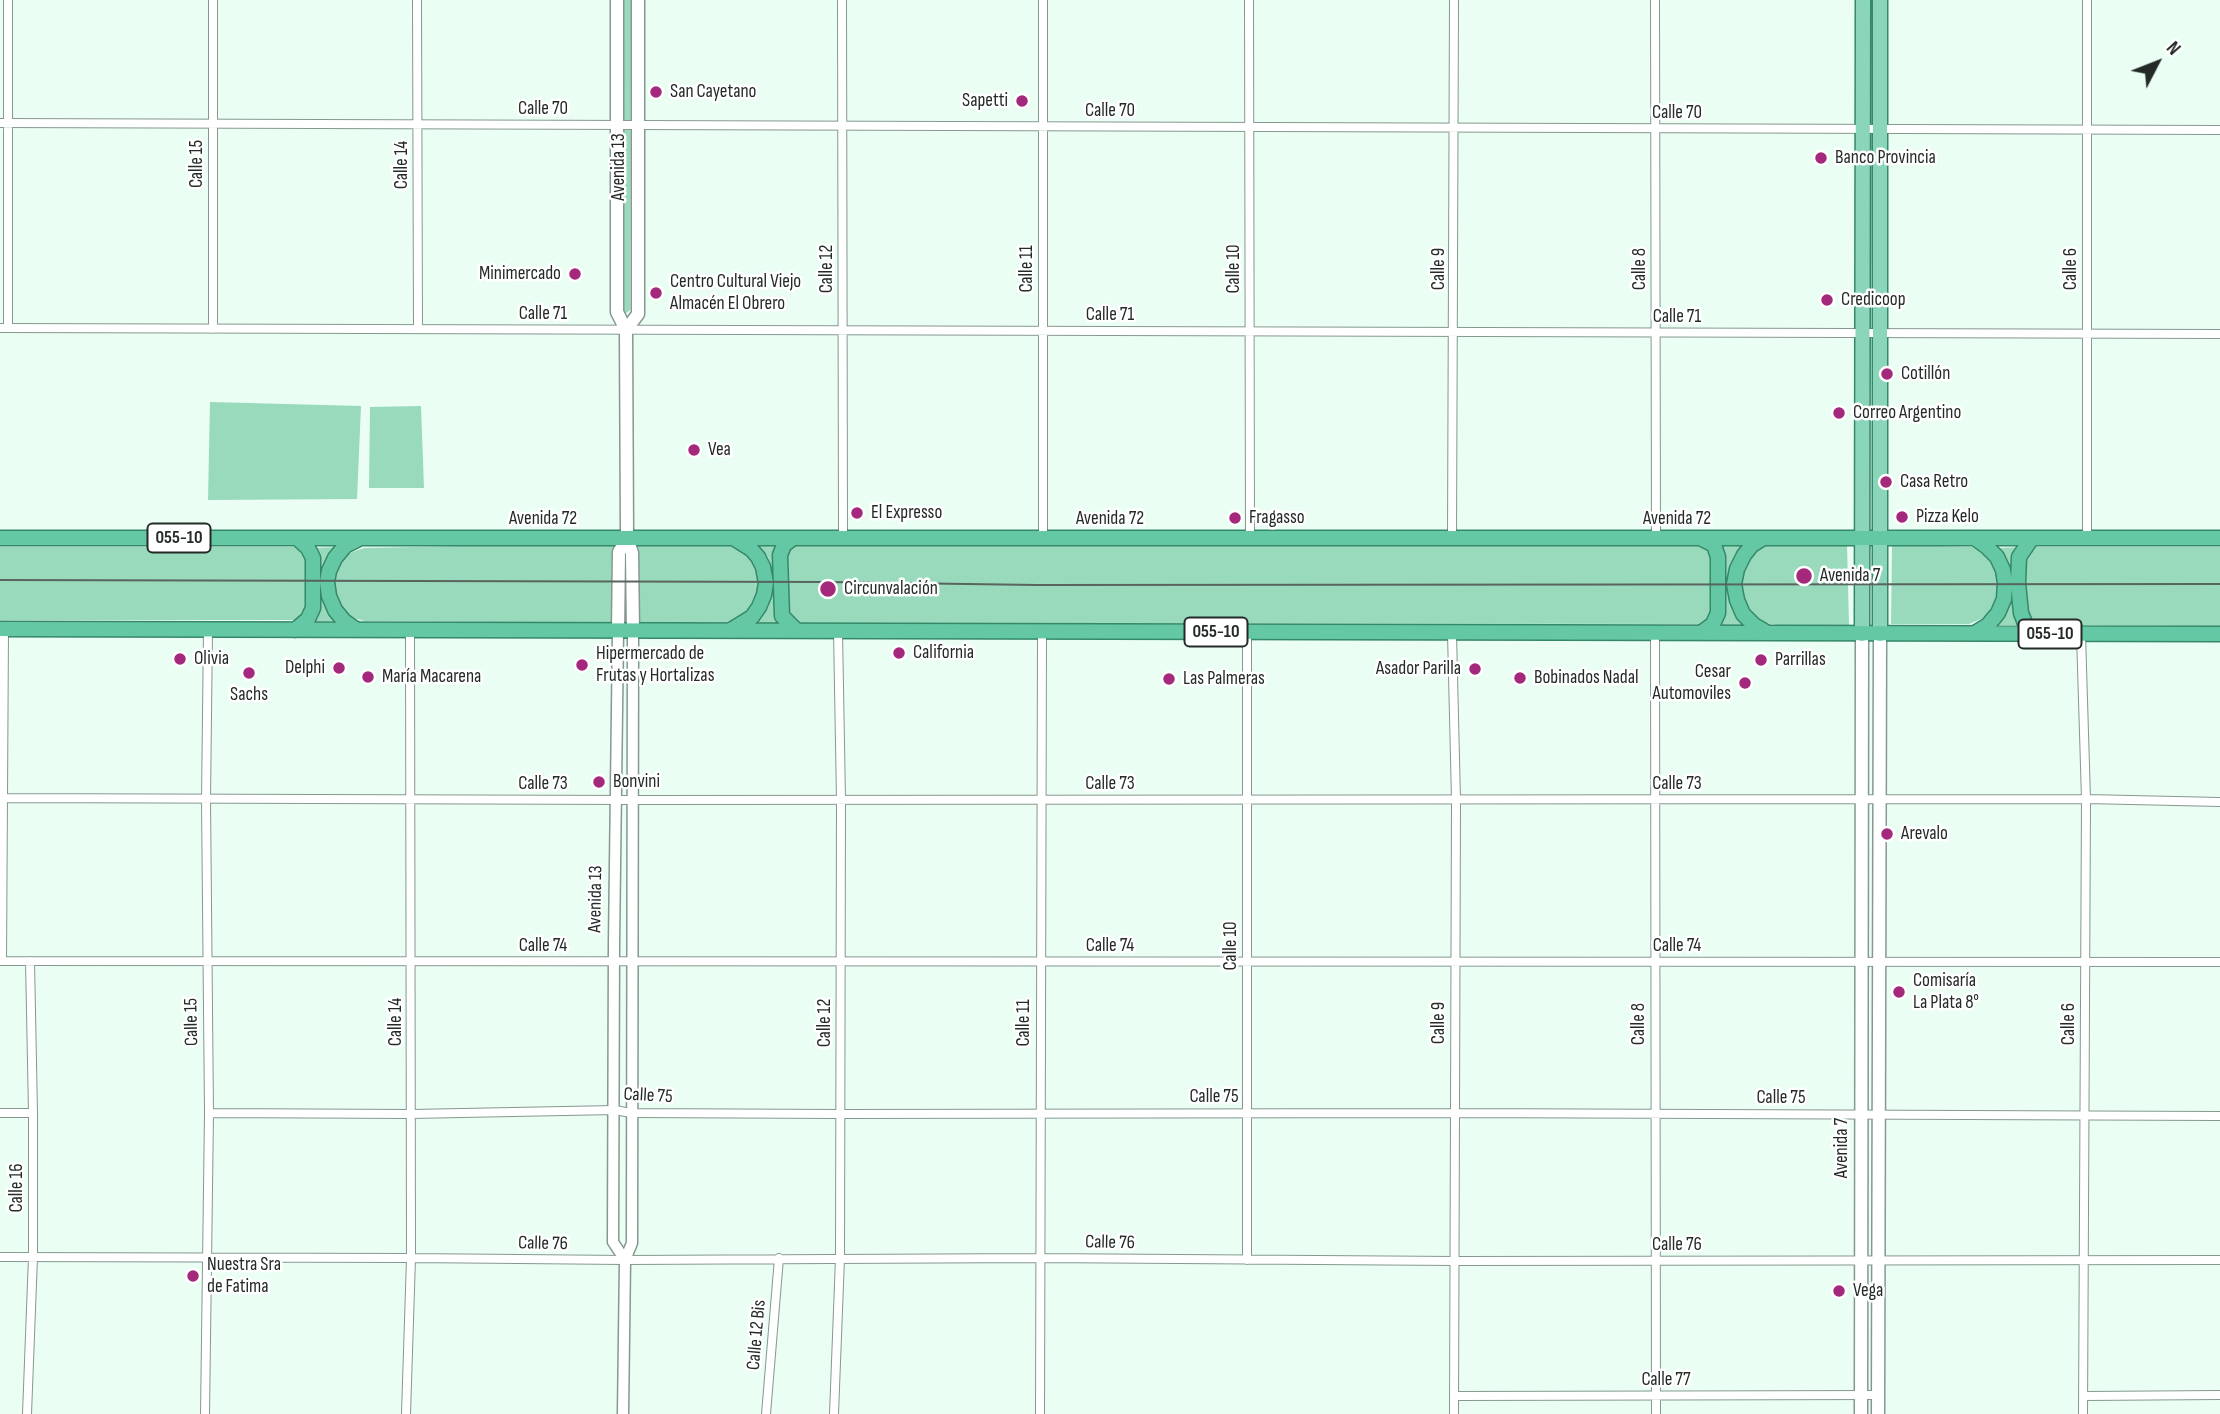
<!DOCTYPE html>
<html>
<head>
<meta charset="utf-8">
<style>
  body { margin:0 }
  #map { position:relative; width:2220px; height:1414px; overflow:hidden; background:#eafef4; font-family:"Sofia Sans Condensed",sans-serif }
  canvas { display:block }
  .north { position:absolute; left:2122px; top:28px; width:70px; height:70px; -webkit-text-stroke:5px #fff; paint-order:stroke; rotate:48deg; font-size:19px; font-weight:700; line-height:28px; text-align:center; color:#232a27 }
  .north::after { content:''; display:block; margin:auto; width:24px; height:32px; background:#232a27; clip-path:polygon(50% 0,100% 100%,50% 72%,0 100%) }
</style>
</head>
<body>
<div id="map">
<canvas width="2220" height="1414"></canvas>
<div class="north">N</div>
</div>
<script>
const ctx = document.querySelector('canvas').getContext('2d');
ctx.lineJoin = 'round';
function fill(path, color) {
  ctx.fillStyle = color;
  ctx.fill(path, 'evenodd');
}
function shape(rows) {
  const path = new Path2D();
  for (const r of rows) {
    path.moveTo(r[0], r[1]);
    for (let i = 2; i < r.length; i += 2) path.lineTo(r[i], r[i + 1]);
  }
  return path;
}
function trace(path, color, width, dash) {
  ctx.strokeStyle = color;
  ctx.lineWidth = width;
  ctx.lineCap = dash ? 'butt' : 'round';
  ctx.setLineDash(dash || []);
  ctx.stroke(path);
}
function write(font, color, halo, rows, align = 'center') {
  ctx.font = font + ' "Sofia Sans Condensed",sans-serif';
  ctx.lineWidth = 5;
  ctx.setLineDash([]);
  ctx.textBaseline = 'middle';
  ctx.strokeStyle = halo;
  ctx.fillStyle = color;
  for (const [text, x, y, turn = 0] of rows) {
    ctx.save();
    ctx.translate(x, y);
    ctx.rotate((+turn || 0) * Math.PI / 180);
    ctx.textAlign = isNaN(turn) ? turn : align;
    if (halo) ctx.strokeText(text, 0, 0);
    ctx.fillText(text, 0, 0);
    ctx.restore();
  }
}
fill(shape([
  [622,0,631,0,630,310,625,314,622,307],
  [210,402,361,406,357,499,208,500],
  [421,406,424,488,369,488,370,407],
  [780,542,782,623,753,623,767,607,772,591,772,571,768,557,757,544],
  [614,543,614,623,364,621,354,618,344,611,336,602,333,576,339,563,350,553,364,548],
  [637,543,732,544,741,547,756,563,760,589,751,609,742,617,730,622,637,623],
  [1704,543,1714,553,1714,614,1704,624,794,623,786,615,784,553,789,545],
  [1771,543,1847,545,1849,625,1778,625,1765,623,1754,615,1746,603,1741,588,1742,572,1748,558,1757,549],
  [1719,544,1744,544,1734,557,1730,574,1746,626,1719,625],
  [1892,545,1973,547,1983,551,1997,566,2001,589,1993,611,1983,618,1969,624,1891,624],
  [0,547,296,547,302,550,306,555,308,610,298,620,0,620],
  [337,547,323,569,320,585,322,599,328,611,336,621,313,621,313,548],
  [2021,547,2019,625,1997,625,2009,607,2012,595,2012,577,2009,565,2005,555,1997,548],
  [2035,547,2220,547,2220,626,2036,626,2024,613,2024,559]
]), '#99dabd');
const minor = shape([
  [8,0,8,328],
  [213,0,213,329],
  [417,0,418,329],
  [842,0,843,538],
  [1249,0,1250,538],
  [1655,0,1656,538],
  [2087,0,2087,538],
  [0,123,2220,130],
  [0,328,2220,334],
  [1043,538,1043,0],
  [1452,538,1454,0],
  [1452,633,1456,800,1454,1414],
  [1655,633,1656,1414],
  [2081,634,2086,799,2083,1414],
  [0,798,633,800,2086,799,2220,802],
  [0,961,2220,962],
  [2,961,4,629],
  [0,1113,33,1113],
  [209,1113,411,1114,615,1110,631,1113,840,1114,1455,1113,2220,1116],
  [0,1257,411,1258,625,1260,1040,1258,1455,1261,2220,1260],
  [1247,1260,1247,632],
  [1454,1396,1878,1395],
  [2083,1396,2220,1395],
  [27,1414,33,1257,33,1113,30,961],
  [205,1414,209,1113,206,800,208,630],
  [406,1414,411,1258,410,630],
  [766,1414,779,1258],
  [834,1414,840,1258,841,800,838,631],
  [1040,1414,1042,632]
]);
const tertiary = shape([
  [618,631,614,943,613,1242,625,1260],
  [623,1414,625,1260,632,1243,633,631]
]);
const secondary = shape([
  [617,0,617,312,626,330,627,538,632,553,633,631],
  [626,330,638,314,638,0],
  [618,631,619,552,627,538],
  [1861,1414,1862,634],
  [1878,1414,1880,634]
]);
const primary = shape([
  [1862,634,1863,0],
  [1880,634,1880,0]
]);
const trunk = shape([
  [0,538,2220,538],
  [793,538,784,545,780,555,782,616,797,631],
  [1700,538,1714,545,1718,557,1718,613,1713,624,1701,633],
  [1763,538,1752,545,1744,555,1737,569,1734,584,1737,600,1743,614,1754,625,1766,632],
  [2032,538,2019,557,2018,583,2021,613,2025,623,2034,634],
  [0,629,2220,634],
  [295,630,308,619,313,608,313,558,308,548,297,538],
  [357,630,344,621,335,610,329,596,327,582,329,571,335,558,345,546,357,540],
  [731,630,752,617,759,607,764,595,766,583,763,567,758,557,751,549,735,539],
  [1975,633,1988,625,1998,613,2004,599,2005,583,2003,570,1997,557,1987,547,1976,539]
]);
trace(minor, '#86988f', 10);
trace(tertiary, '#86988f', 13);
trace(secondary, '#86988f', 15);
trace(primary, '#358869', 17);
trace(trunk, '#358869', 17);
trace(minor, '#fff', 8);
trace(tertiary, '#fff', 10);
trace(secondary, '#fff', 12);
trace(primary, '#8bd6bb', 14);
trace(trunk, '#64c8a4', 14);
trace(shape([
  [0,580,828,582,1037,585,2220,584]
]), '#59645f', 2);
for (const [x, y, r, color] of [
  [656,92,7,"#a4287b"],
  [1022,101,7,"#a4287b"],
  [1821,158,7,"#a4287b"],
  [575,274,7,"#a4287b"],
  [656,293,7,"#a4287b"],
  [1827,300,7,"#a4287b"],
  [1887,374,7,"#a4287b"],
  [1839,413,7,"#a4287b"],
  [694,450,7,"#a4287b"],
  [1886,482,7,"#a4287b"],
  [857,513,7,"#a4287b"],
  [1902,517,7,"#a4287b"],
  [1235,518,7,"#a4287b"],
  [1804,576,9,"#a4287b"],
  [828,589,9,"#a4287b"],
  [899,653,7,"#a4287b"],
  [180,659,7,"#a4287b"],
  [1761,660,7,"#a4287b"],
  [582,665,7,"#a4287b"],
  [339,668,7,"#a4287b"],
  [1475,669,7,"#a4287b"],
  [249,673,7,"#a4287b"],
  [368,677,7,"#a4287b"],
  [1520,678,7,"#a4287b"],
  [1169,679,7,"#a4287b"],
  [1745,683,7,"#a4287b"],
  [599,782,7,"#a4287b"],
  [1887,834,7,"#a4287b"],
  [1899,992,7,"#a4287b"],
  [193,1276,7,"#a4287b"],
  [1839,1291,7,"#a4287b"]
]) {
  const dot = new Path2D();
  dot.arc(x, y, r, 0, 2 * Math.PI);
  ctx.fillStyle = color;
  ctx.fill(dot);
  trace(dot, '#fff', 2.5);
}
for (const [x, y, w] of [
  [179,538,63],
  [1216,632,63],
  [2050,634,63]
]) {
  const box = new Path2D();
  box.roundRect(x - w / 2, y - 14.5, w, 29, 5);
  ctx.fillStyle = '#fff';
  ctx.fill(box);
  trace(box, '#232a27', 2);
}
write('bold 18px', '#232a27', null, [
  ["055-10",179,538],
  ["055-10",1216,632],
  ["055-10",2050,634]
]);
write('19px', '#232a27', '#fff', [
  ["San Cayetano",670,92],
  ["Sapetti",1008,101,"right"],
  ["Banco Provincia",1835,158],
  ["Minimercado",561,274,"right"],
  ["Centro Cultural Viejo",670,282],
  ["Almacén El Obrero",670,304],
  ["Credicoop",1841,300],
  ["Cotillón",1901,374],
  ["Correo Argentino",1853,413],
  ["Vea",708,450],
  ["Casa Retro",1900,482],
  ["El Expresso",871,513],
  ["Pizza Kelo",1916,517],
  ["Fragasso",1249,518],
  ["Avenida 7",1820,576],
  ["Circunvalación",844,589],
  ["California",913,653],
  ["Hipermercado de",596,654],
  ["Frutas y Hortalizas",596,676],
  ["Olivia",194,659],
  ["Parrillas",1775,660],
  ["Delphi",325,668,"right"],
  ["Asador Parilla",1461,669,"right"],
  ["Cesar",1731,672,"right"],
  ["Automoviles",1731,694,"right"],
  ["María Macarena",382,677],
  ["Bobinados Nadal",1534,678],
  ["Las Palmeras",1183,679],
  ["Sachs",249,695,"center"],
  ["Bonvini",613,782],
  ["Arevalo",1901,834],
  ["Comisaría",1913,981],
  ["La Plata 8°",1913,1003],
  ["Nuestra Sra",207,1265],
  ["de Fatima",207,1287],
  ["Vega",1853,1291]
], 'left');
write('19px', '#232a27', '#fff', [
  ["Calle 70",543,109],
  ["Calle 70",1110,111],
  ["Calle 70",1677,113],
  ["Calle 15",197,164,-90],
  ["Calle 14",402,165,-90],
  ["Avenida 13",619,167,-90],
  ["Calle 12",827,269,-90],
  ["Calle 11",1027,269,-90],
  ["Calle 10",1234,269,-90],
  ["Calle 9",1439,269,-90],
  ["Calle 8",1640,269,-90],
  ["Calle 6",2071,269,-90],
  ["Calle 71",543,314],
  ["Calle 71",1110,315],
  ["Calle 71",1677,317],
  ["Avenida 72",543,519],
  ["Avenida 72",1110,519],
  ["Avenida 72",1677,519],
  ["Calle 73",543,784],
  ["Calle 73",1110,784],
  ["Calle 73",1677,784],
  ["Avenida 13",596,899,-89],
  ["Calle 74",543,946],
  ["Calle 74",1110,946],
  ["Calle 10",1231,946,-90],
  ["Calle 74",1677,946],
  ["Calle 15",192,1022,-91],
  ["Calle 14",396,1022,-90],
  ["Calle 12",825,1023,-90],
  ["Calle 11",1024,1023,-90],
  ["Calle 9",1439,1023,-90],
  ["Calle 8",1639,1024,-90],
  ["Calle 6",2069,1024,-90],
  ["Calle 75",648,1096,3],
  ["Calle 75",1214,1097],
  ["Calle 75",1781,1098],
  ["Avenida 7",1842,1148,-90],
  ["Calle 16",17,1188,-90],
  ["Calle 76",1110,1243,1],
  ["Calle 76",543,1244,1],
  ["Calle 76",1677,1245],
  ["Calle 12 Bis",757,1335,-85],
  ["Calle 77",1666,1380]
]);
</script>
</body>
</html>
